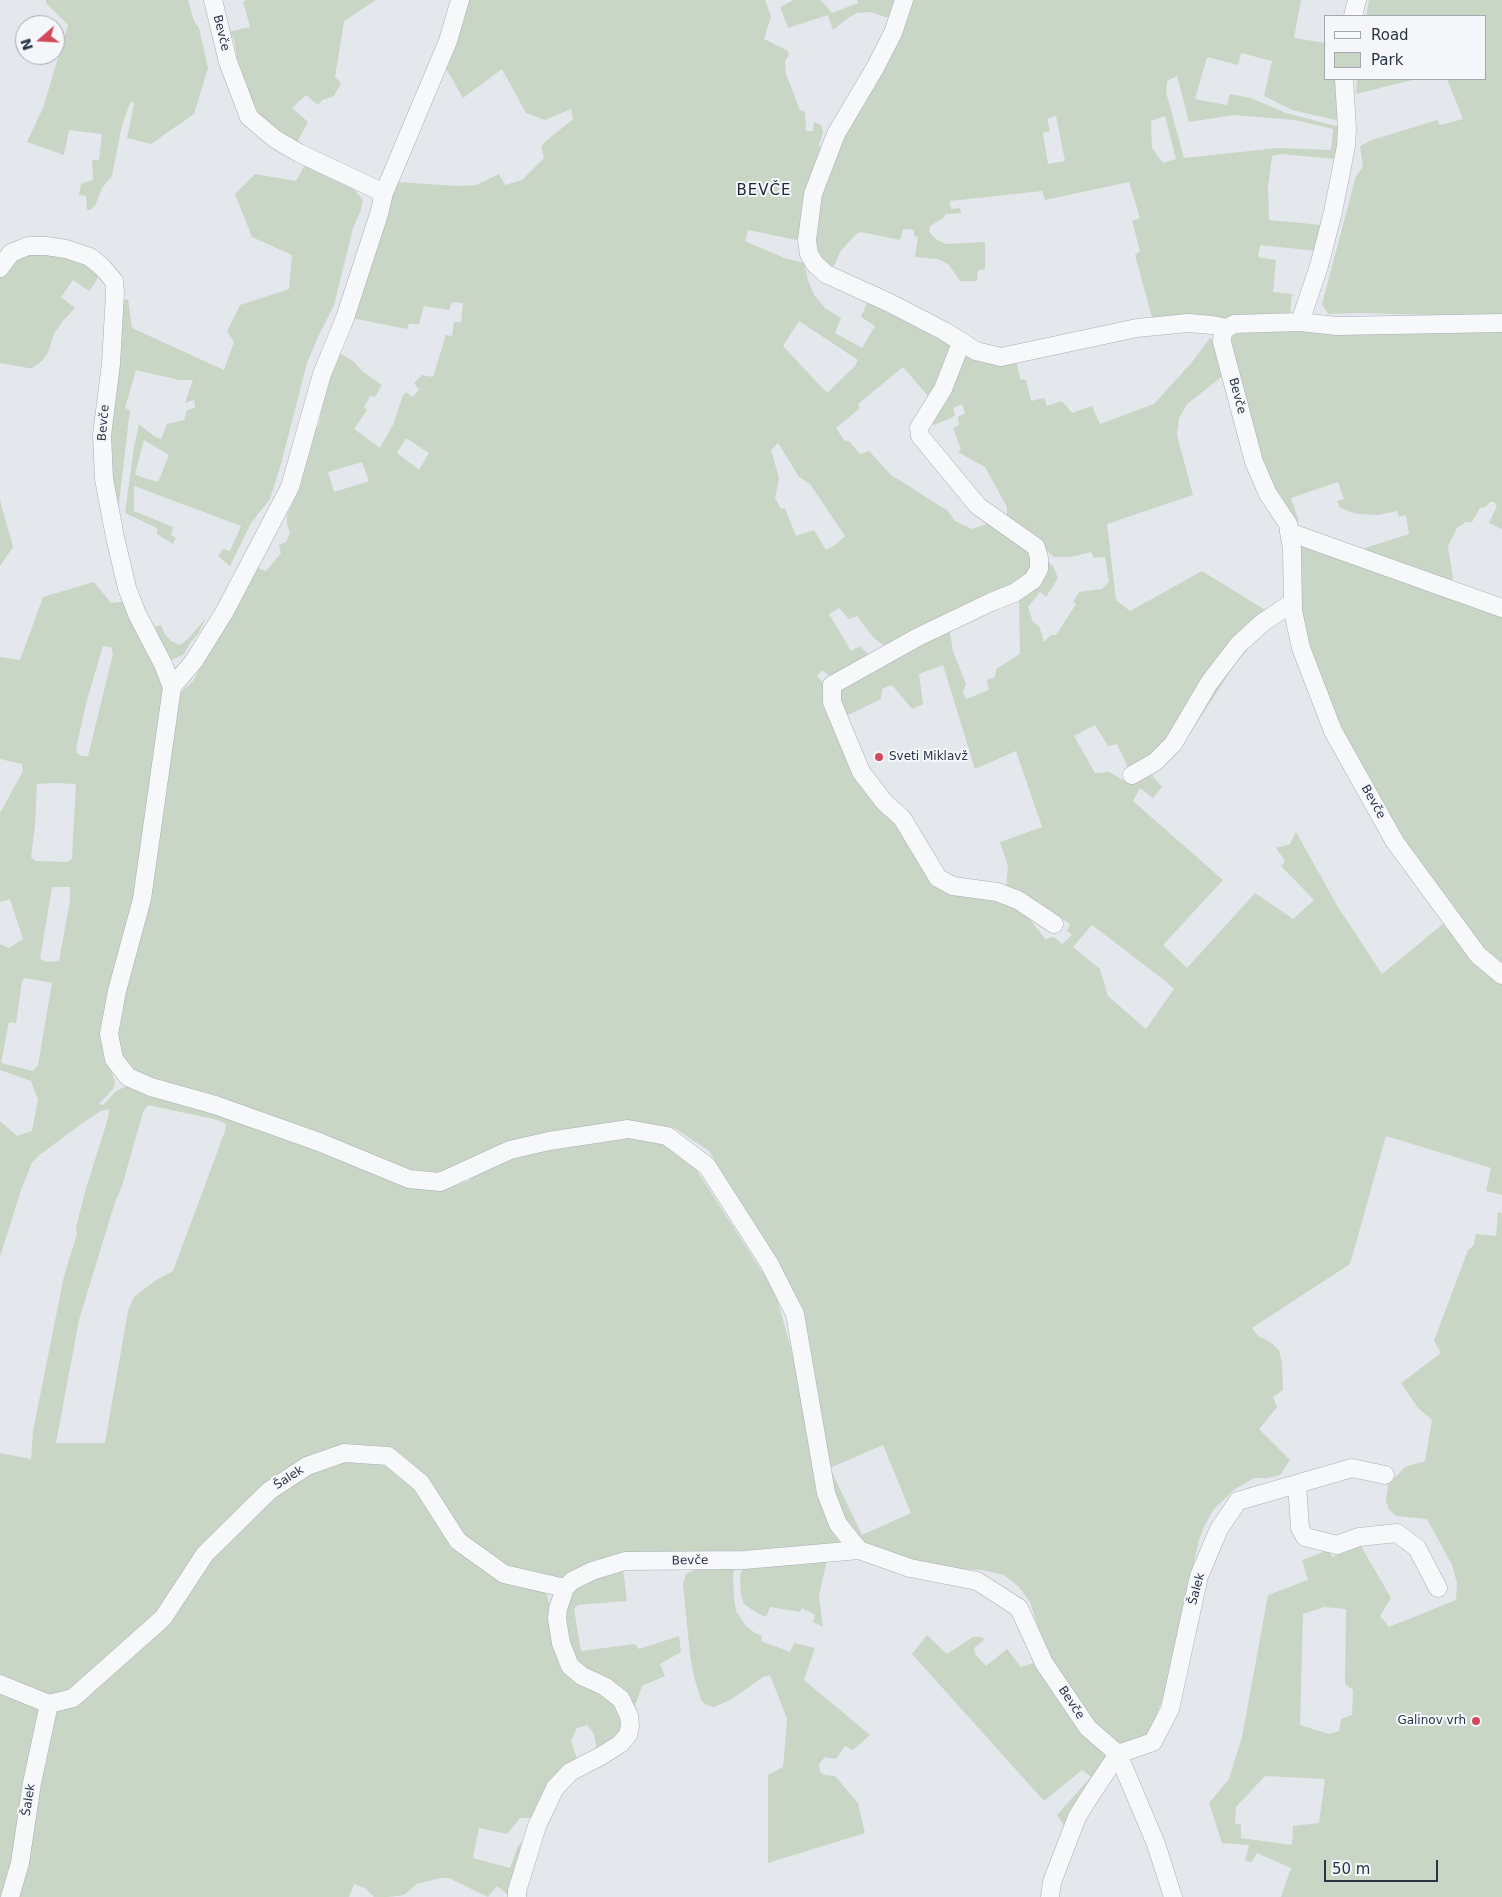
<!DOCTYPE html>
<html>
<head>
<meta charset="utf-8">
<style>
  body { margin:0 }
  #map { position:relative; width:1502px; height:1897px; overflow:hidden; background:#e4e7ec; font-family:"DejaVu Sans",sans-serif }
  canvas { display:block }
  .legend { position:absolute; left:1324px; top:15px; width:162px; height:65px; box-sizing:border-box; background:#f4f6f9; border:1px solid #a4a8b1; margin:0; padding:6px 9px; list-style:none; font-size:15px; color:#2b3445 }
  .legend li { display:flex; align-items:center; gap:10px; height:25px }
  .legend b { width:25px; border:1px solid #a4a8b1 }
  .north { position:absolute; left:15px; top:15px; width:50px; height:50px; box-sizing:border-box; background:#f4f6f9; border:1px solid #a4a8b1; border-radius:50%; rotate:251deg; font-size:14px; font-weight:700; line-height:20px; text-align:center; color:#2b3445 }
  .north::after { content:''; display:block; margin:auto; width:18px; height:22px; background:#d1495b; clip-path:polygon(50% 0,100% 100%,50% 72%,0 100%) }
  .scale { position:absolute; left:1324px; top:1860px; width:114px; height:22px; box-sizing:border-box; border:2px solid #2b3445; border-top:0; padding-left:6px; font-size:15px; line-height:18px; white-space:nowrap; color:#2b3445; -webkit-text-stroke:4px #f4f6f9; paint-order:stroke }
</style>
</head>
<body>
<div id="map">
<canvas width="1502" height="1897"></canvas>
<ul class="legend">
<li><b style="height:6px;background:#f7f8fa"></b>Road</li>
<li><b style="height:14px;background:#c9d6c5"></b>Park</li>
</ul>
<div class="north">N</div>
<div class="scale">50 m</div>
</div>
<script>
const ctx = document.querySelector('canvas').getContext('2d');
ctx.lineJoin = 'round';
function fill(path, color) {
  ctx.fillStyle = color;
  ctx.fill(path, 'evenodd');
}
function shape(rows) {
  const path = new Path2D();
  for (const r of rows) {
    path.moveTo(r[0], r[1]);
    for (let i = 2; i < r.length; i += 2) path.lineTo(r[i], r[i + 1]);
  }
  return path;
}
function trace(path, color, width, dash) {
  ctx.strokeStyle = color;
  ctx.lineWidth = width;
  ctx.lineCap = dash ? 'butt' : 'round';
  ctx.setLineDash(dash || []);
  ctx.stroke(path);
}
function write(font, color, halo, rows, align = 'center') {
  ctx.font = font + ' "DejaVu Sans",sans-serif';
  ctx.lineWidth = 4;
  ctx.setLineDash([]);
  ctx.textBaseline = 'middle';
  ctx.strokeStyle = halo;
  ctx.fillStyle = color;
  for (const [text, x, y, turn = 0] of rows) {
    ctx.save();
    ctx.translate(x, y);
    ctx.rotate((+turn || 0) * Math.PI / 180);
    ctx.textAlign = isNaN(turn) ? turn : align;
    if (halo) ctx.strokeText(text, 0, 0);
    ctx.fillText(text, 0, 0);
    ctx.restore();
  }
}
fill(shape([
  [46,0,188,0,194,21,199,28,208,68,194,114,151,144,127,138,134,104,131,101,122,125,112,176,102,188,95,206,90,210,87,210,86,196,79,195,81,184,93,180,92,160,99,160,102,134,69,130,64,155,27,142,43,108,68,25,46,3],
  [247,0,376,0,344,21,335,77,341,83,334,96,322,100,318,105,306,95,292,108,308,122,296,144,275,131,260,115,253,103,237,58,234,40,229,32,250,27,243,2],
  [463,0,765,0,771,16,764,39,788,51,789,55,785,61,786,74,800,110,805,112,806,131,813,131,814,122,821,125,823,132,819,146,822,149,804,239,797,240,748,230,745,241,784,258,804,263,808,280,814,295,825,308,841,318,835,333,862,348,875,326,861,317,869,298,890,306,953,347,933,402,903,367,858,404,860,408,836,428,844,440,850,442,860,454,869,451,891,475,948,511,955,521,972,529,992,522,1035,555,1028,579,888,649,873,637,857,616,849,619,839,608,829,614,851,651,860,646,869,655,833,678,822,670,817,676,823,683,831,711,904,825,931,879,1021,907,1045,939,1054,937,1062,944,1072,935,1067,931,1070,924,1050,911,1006,889,1008,866,1000,842,1042,827,1016,751,975,769,943,665,919,674,923,704,912,709,892,685,882,689,881,699,842,718,840,685,949,627,953,651,966,684,963,692,966,699,989,690,987,680,995,677,996,669,1020,654,1019,594,1044,559,1053,566,1058,578,1046,597,1040,592,1028,607,1033,622,1039,626,1044,642,1051,635,1056,635,1076,604,1073,602,1079,592,1102,589,1109,582,1105,557,1094,558,1091,552,1070,557,1054,557,1007,516,1007,507,985,467,958,452,961,449,953,428,959,425,958,417,965,413,962,404,953,408,955,415,951,418,934,425,931,422,962,355,969,353,1012,359,1017,364,1020,379,1026,380,1031,401,1044,398,1047,406,1062,401,1072,413,1092,406,1100,424,1154,404,1192,362,1210,338,1217,344,1224,375,1187,404,1179,418,1177,435,1193,495,1107,524,1116,600,1130,611,1202,571,1275,616,1234,666,1189,735,1176,750,1130,772,1117,744,1108,746,1095,725,1074,736,1095,773,1109,772,1123,780,1141,779,1152,775,1162,787,1153,798,1140,788,1133,801,1223,880,1163,945,1187,968,1255,893,1293,919,1314,900,1281,866,1285,861,1276,848,1290,844,1296,832,1338,907,1382,974,1443,924,1474,958,1502,982,1502,1195,1486,1191,1491,1168,1386,1136,1350,1264,1252,1328,1258,1336,1270,1342,1279,1350,1282,1363,1283,1390,1273,1397,1277,1407,1259,1429,1290,1460,1280,1475,1267,1478,1254,1478,1235,1489,1213,1510,1204,1527,1199,1540,1163,1698,1148,1737,1128,1745,1108,1742,1050,1665,1030,1602,1018,1586,1004,1575,983,1570,950,1569,931,1567,872,1548,858,1539,837,1512,813,1379,745,1211,709,1151,676,1129,633,1123,524,1138,494,1147,445,1177,406,1171,180,1091,134,1071,126,1064,116,1045,122,991,177,696,193,681,233,611,254,567,266,571,281,553,279,545,286,542,290,533,287,524,287,515,302,482,299,478,314,431,319,424,325,387,335,355,341,354,353,361,363,372,382,385,375,397,370,396,364,407,367,410,354,429,380,448,393,425,402,398,406,392,412,397,419,390,414,383,422,375,433,377,446,335,452,336,454,322,461,322,463,303,452,302,449,310,424,306,419,324,409,324,407,329,352,318,389,203,398,182,457,186,476,185,499,174,505,185,522,180,544,158,541,147,546,141,573,119,571,109,545,120,526,113,502,69,463,98,444,65],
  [799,321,858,360,855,366,827,393,783,346],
  [406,438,429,453,419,470,397,453],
  [778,443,799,477,810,484,845,536,835,545,826,550,814,530,796,536,785,508,781,509,775,498,779,478,771,450],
  [362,462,369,481,334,492,328,472],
  [1092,925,1164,980,1174,989,1146,1029,1108,996,1100,969,1073,947],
  [883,1445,911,1513,862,1535,830,1468],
  [794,0,821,0,832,13,858,3,857,0,899,0,891,17,885,17,870,12,857,13,848,18,833,30,828,15,788,28,780,7],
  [908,0,1301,0,1294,38,1326,43,1326,79,1338,79,1340,121,1292,110,1264,96,1272,61,1241,53,1238,65,1207,57,1195,99,1227,105,1230,94,1251,98,1286,113,1340,127,1336,159,1281,154,1272,156,1268,187,1269,220,1322,225,1317,251,1260,245,1258,257,1276,260,1273,292,1292,294,1290,315,1212,320,1153,321,1135,255,1140,251,1132,221,1140,218,1129,182,1045,200,1042,191,950,201,951,209,960,208,961,213,946,214,942,219,930,226,929,232,937,240,946,244,985,242,985,269,978,270,977,281,960,281,949,265,938,259,915,257,918,238,914,235,914,230,903,229,900,240,861,232,856,234,840,252,835,264,832,267,827,266,815,250,815,218,821,183],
  [1177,76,1189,122,1234,115,1295,120,1333,129,1331,150,1278,148,1184,158,1166,92,1167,81],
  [1056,116,1065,161,1048,164,1043,133,1050,131,1047,119],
  [1165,116,1176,159,1163,163,1152,148,1151,121],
  [1369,0,1502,0,1502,317,1359,313,1328,314,1322,304,1356,176,1363,167,1360,146,1372,140,1437,120,1440,125,1463,119,1447,79,1486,79,1486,16,1366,16],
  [1357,79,1416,79,1356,94],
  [306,163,350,185,363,200,361,210,353,228,334,305,318,337,307,363,281,464,270,499,251,523,230,566,218,556,223,549,230,551,241,526,134,486,134,511,173,527,171,535,176,538,173,544,157,534,157,528,125,513,134,447,139,424,154,436,161,439,167,424,184,420,187,410,195,408,194,400,185,403,193,380,179,380,136,370,125,408,130,410,118,511,107,446,120,305,124,300,128,299,132,328,224,370,234,342,227,331,240,305,289,289,292,255,252,237,235,194,255,174,296,181],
  [144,440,169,455,158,482,141,477,135,474],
  [29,249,69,255,100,271,95,283,89,291,73,280,61,297,75,308,62,322,54,334,48,353,42,361,32,368,28,368,0,363,0,276,7,262],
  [1502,328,1502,529,1489,523,1497,506,1494,502,1490,502,1485,507,1480,508,1472,522,1466,522,1457,528,1448,546,1453,578,1450,583,1367,555,1365,548,1409,534,1406,515,1399,517,1397,511,1378,515,1357,514,1340,508,1337,501,1344,499,1338,482,1291,498,1299,522,1296,521,1268,484,1229,336,1241,330],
  [0,500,13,547,0,566],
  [1303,544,1502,612,1502,970,1484,954,1405,845,1349,748,1302,631,1297,547],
  [94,582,111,603,129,601,167,697,109,1061,115,1083,113,1089,99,1104,103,1105,115,1092,124,1087,133,1086,435,1189,448,1188,468,1181,492,1161,516,1152,624,1137,670,1142,694,1166,775,1292,801,1383,841,1543,836,1547,589,1566,553,1582,546,1592,551,1610,558,1651,598,1690,621,1708,623,1734,597,1751,594,1734,587,1725,577,1728,571,1741,577,1759,534,1818,520,1818,507,1834,479,1828,473,1858,510,1868,518,1846,523,1841,526,1844,511,1897,497,1886,488,1897,449,1878,440,1878,417,1884,404,1895,388,1897,374,1897,365,1888,354,1884,349,1897,12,1897,58,1705,0,1680,0,1453,31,1459,33,1431,64,1276,77,1234,76,1227,85,1192,108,1118,109,1109,101,1111,84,1122,38,1156,32,1163,22,1187,0,1257,0,1121,17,1136,32,1131,38,1100,31,1081,0,1070,0,944,9,948,23,939,10,899,0,902,0,813,23,771,22,764,0,759,0,657,20,660,43,597],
  [103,646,111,647,113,654,88,756,82,756,77,753,76,749,87,700],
  [53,783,76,784,72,858,68,862,36,861,31,857,35,825,37,784],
  [52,887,70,887,70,900,59,961,47,962,40,959],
  [25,978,52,983,38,1065,33,1071,1,1063,9,1022,16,1023,22,981],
  [148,1105,218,1120,226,1124,225,1131,173,1271,156,1280,134,1297,128,1311,105,1443,56,1443,79,1320,115,1202,122,1186,143,1112],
  [206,618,198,634,190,643,184,654,172,660,167,660,148,629,161,625,164,633,171,641,180,645,188,639],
  [1498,1212,1502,1213,1502,1897,1281,1897,1291,1868,1257,1853,1252,1862,1245,1861,1249,1845,1222,1843,1209,1803,1229,1779,1242,1737,1268,1595,1308,1580,1302,1560,1329,1550,1332,1557,1361,1546,1391,1598,1380,1616,1389,1627,1456,1600,1457,1583,1452,1565,1427,1519,1396,1516,1389,1509,1386,1501,1388,1485,1405,1467,1425,1461,1432,1420,1418,1408,1401,1383,1441,1353,1434,1341,1468,1250,1474,1245,1476,1234,1496,1236],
  [1324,1607,1346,1609,1345,1684,1353,1690,1352,1715,1341,1719,1339,1731,1329,1734,1300,1725,1303,1614],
  [1265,1776,1325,1779,1319,1823,1293,1826,1292,1845,1241,1838,1241,1825,1235,1823,1236,1807],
  [827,1559,819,1596,823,1627,813,1622,815,1615,802,1608,800,1612,770,1607,766,1617,757,1613,744,1604,741,1595,740,1580,741,1572,745,1564],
  [708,1567,735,1567,733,1575,734,1599,736,1611,746,1626,755,1633,762,1636,761,1641,790,1652,794,1643,815,1648,804,1680,870,1735,853,1750,845,1746,836,1759,825,1757,819,1764,820,1772,824,1775,835,1776,858,1803,865,1833,768,1863,768,1775,783,1767,787,1719,770,1675,763,1677,732,1699,714,1707,706,1705,701,1700,694,1677,690,1655,683,1584,686,1574,694,1570],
  [623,1568,627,1601,578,1605,574,1609,581,1651,635,1644,639,1649,679,1636,681,1652,660,1664,665,1676,642,1686,635,1706,628,1698,576,1666,563,1625,570,1590,583,1582],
  [927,1635,947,1654,973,1637,981,1637,985,1639,974,1648,975,1654,986,1666,1007,1649,1021,1667,1036,1662,1054,1693,1105,1756,1106,1761,1066,1828,1057,1815,1091,1777,1082,1770,1044,1801,912,1654],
  [0,1690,37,1706,42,1721,25,1831,5,1897,0,1897]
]), '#c9d6c5');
const minor = shape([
  [213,0,228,62,249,117,275,139,299,153,384,193],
  [460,0,448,41,384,193,379,214,345,318,322,374,290,487,225,611,194,661,172,687,142,899,117,991,109,1034,114,1059,128,1077,151,1087,215,1105,319,1142,409,1179,440,1182,510,1150,549,1141,628,1129,667,1136,707,1166,769,1263,795,1314,826,1493,838,1524,859,1550],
  [904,0,893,33,875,68,836,134,813,194,807,240,809,254,815,264,826,274,890,303,944,331,976,351,1001,357,1137,328,1188,323,1212,325,1226,328],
  [1353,16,1357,0],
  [0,268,11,253,28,246,46,246,66,249,90,257,102,267,114,281,115,293,111,364,102,435,104,479,115,537,127,588,137,614,163,664,172,687],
  [1300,322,1319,266,1333,212,1346,146,1347,128,1344,79],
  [1502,323,1337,326,1300,322,1234,324,1223,331,1222,342,1254,462,1268,494,1288,524,1292,549,1293,611,1301,648,1333,731,1395,842,1478,955,1502,975],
  [961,343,943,389,919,428,920,436,978,506,1036,547,1039,558,1039,569,1033,580,1014,593,991,602,918,637,832,685,832,702,861,772,885,803,902,818,938,878,953,886,997,892,1018,900,1054,924],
  [1289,532,1502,608],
  [1132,775,1155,762,1173,744,1209,683,1238,645,1262,623,1293,602],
  [1297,1484,1300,1528,1305,1537,1337,1545,1359,1537,1397,1533,1417,1548,1438,1588],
  [0,1684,49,1704,73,1698,163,1618,205,1554,269,1491,307,1466,344,1453,388,1456,421,1483,458,1541,504,1574,565,1588],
  [10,1897,20,1863,32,1783,49,1704],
  [517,1897,517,1891,537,1826,555,1788,570,1772,601,1756,620,1744,628,1735,630,1726,629,1716,621,1699,604,1686,582,1676,570,1666,561,1643,557,1619,558,1609,565,1588,572,1581,592,1571,625,1561,744,1560,859,1550,910,1568,977,1581,1019,1608,1044,1663,1088,1728,1118,1754,1156,1844,1173,1897],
  [1050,1897,1052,1882,1077,1817,1090,1796,1118,1754,1153,1742,1170,1709,1199,1576,1219,1529,1238,1501,1352,1468,1385,1475]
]);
trace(minor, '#a9aeb7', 19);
trace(minor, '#f7f8fa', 18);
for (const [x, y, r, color] of [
  [879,757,5,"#d1495b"],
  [1476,1721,5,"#d1495b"]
]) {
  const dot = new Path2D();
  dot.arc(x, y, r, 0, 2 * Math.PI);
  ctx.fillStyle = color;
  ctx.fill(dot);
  trace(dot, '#f4f6f9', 2);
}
write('12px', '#2b3445', '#f4f6f9', [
  ["Bevče",221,33,76],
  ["Bevče",1237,396,75],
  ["Bevče",104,423,-85],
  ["Bevče",1373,802,61],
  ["Šalek",289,1478,-33],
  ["Bevče",690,1561,-1],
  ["Šalek",1197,1589,-75],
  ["Bevče",1071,1703,56],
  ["Šalek",29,1800,-81]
]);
write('12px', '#2b3445', '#f4f6f9', [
  ["Sveti Miklavž",889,757],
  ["Galinov vrh",1466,1721,"right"]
], 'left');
ctx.letterSpacing = '1px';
write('15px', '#1d2536', '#f4f6f9', [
  ["BEVČE",764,191]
]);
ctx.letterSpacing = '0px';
</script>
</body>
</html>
